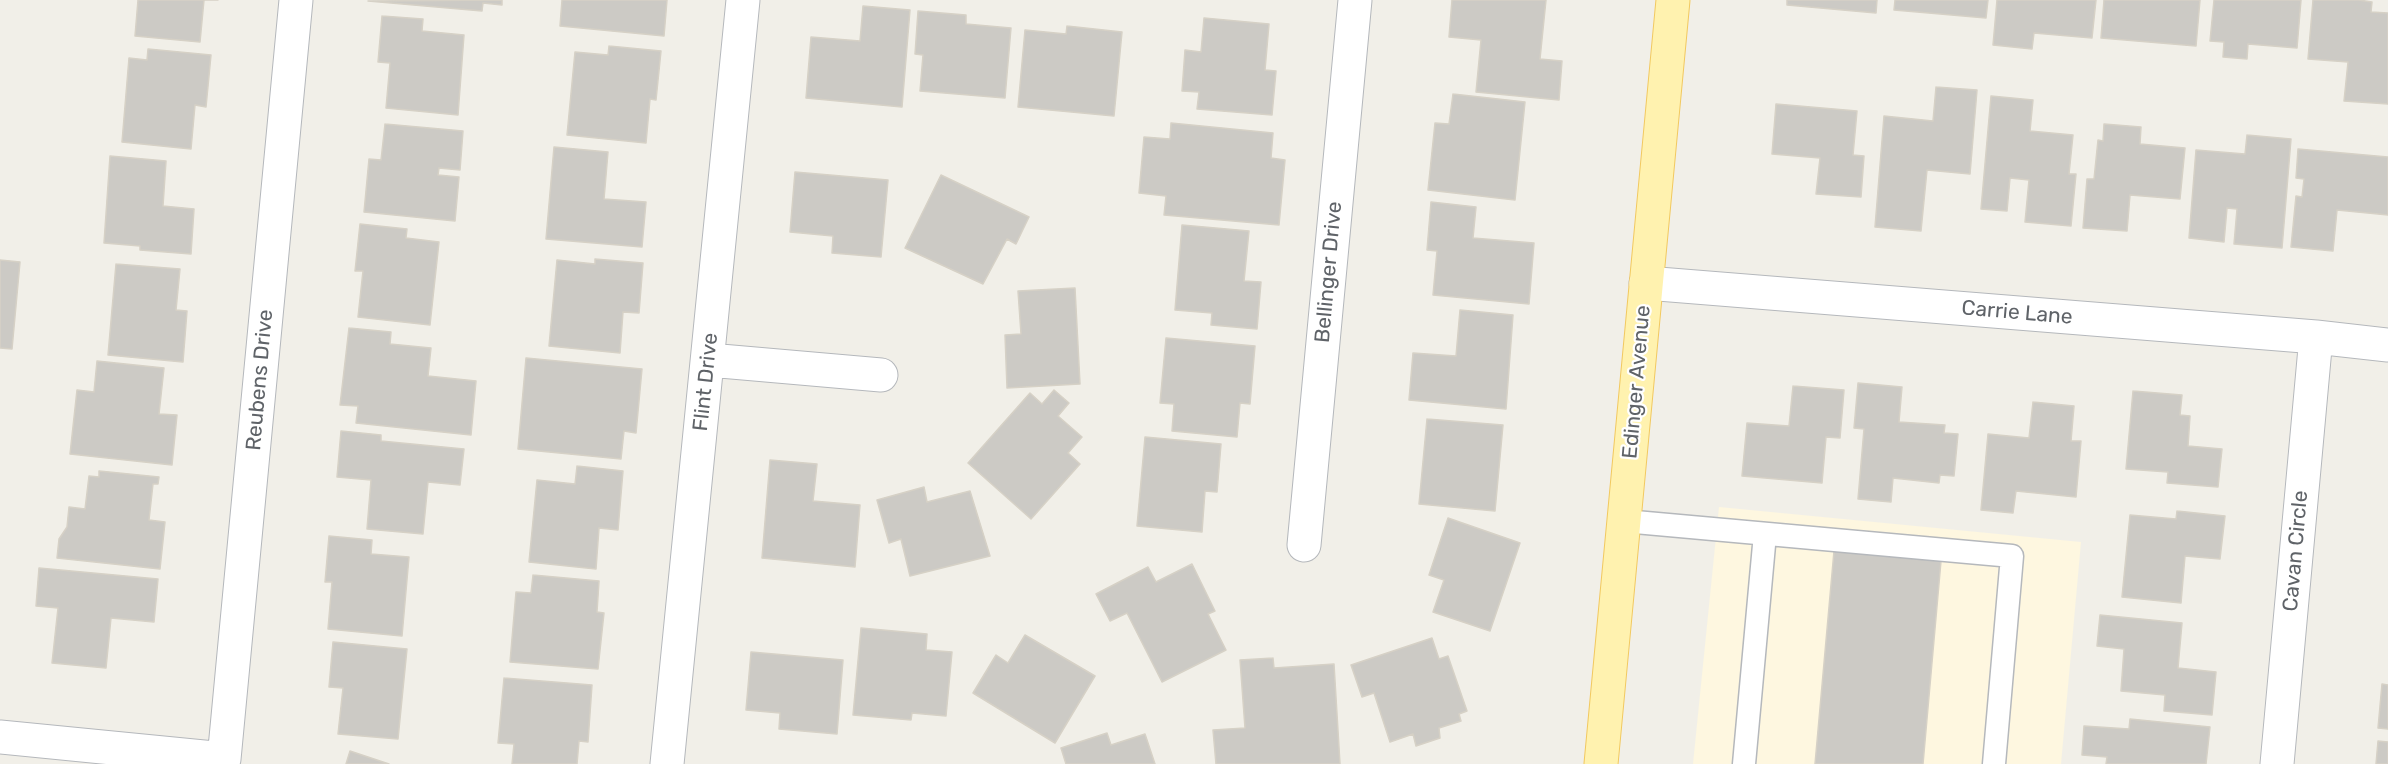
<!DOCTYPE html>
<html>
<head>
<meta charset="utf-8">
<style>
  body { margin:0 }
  canvas { display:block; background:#f1efe8 }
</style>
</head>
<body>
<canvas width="2388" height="764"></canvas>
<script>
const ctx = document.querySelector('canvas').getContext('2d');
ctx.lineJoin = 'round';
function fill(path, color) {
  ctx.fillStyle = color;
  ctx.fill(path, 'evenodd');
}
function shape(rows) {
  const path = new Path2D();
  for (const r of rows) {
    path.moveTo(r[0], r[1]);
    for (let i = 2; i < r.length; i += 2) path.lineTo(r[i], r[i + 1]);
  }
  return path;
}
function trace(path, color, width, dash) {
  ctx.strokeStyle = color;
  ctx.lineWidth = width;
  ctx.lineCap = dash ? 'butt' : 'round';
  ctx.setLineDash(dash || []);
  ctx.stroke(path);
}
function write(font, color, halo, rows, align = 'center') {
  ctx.font = font + ' Rubik,sans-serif';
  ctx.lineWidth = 4.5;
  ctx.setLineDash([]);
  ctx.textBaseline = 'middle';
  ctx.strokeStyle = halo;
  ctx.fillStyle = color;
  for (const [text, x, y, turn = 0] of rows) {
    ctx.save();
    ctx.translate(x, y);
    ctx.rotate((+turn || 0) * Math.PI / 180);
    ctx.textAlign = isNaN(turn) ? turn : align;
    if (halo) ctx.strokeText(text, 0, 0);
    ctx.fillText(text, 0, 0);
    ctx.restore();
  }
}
fill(shape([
  [1719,507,2081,542,2061,764,1693,764]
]), '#fef7e0');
const building = shape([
  [138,0,218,0,204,0,200,42,135,36,138,0],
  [502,0,502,5,483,3,482,11,368,1,502,0],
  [562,0,667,0,664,36,560,26,562,0],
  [1452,0,1546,0,1540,59,1562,61,1559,100,1476,92,1481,40,1449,37,1452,0],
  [1787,0,1877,0,1876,13,1787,5,1787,0],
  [1895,0,1988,0,1986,18,1894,10,1895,0],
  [1997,0,2096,0,2092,38,2034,33,2032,49,1993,45,1997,0],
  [2104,0,2200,0,2196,46,2101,38,2104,0],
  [2214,0,2301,0,2297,48,2248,44,2247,59,2223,57,2224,42,2210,41,2214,0],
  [2313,0,2359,0,2372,2,2371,12,2388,13,2388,104,2344,101,2348,62,2308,59,2313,0],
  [863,6,910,10,902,107,806,98,811,37,860,41,863,6],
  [918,11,966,15,966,24,1011,28,1005,98,920,91,923,55,915,54,918,11],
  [382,16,423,19,422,31,464,35,458,115,386,108,390,63,378,62,382,16],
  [1204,18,1269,24,1265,70,1276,71,1272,115,1197,109,1199,92,1182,91,1185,50,1201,52,1204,18],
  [1067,26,1122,32,1114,116,1018,107,1025,30,1066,34,1067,26],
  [609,46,661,51,656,100,650,99,646,143,567,135,575,52,608,55,609,46],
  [148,49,211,55,206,107,195,105,191,149,122,142,129,58,147,60,148,49],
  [1936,87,1977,90,1970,174,1927,170,1921,231,1875,227,1884,116,1933,121,1936,87],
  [1453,94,1525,102,1515,200,1428,190,1435,123,1449,124,1453,94],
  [1991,96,2033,100,2030,131,2073,135,2069,174,2076,174,2071,226,2025,222,2029,180,2010,178,2007,211,1981,209,1991,96],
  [1776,104,1857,111,1853,155,1864,156,1861,197,1816,194,1820,158,1772,154,1776,104],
  [1171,123,1273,133,1271,158,1285,160,1279,225,1164,215,1166,196,1139,193,1144,137,1170,139,1171,123],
  [385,124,463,131,460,170,439,168,438,175,459,177,455,221,364,212,369,159,381,160,385,124],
  [2104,124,2141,127,2140,144,2185,148,2180,199,2130,195,2127,231,2083,228,2087,179,2094,179,2098,140,2103,141,2104,124],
  [2247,135,2291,139,2282,248,2234,244,2237,209,2227,208,2224,242,2189,238,2196,150,2245,154,2247,135],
  [554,147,608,152,604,199,646,202,642,247,546,239,554,147],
  [2298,149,2388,157,2388,215,2337,210,2333,251,2291,247,2296,196,2302,197,2304,179,2296,178,2298,149],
  [110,156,166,161,163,206,194,209,191,254,140,250,140,246,104,243,110,156],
  [795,172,888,180,881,257,832,253,833,236,790,232,795,172],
  [941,175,1029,217,1016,244,1007,239,983,284,905,248,941,175],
  [1431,202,1476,207,1473,238,1534,243,1529,304,1433,295,1437,251,1427,250,1431,202],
  [360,224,407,229,406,238,439,242,430,325,358,317,363,271,355,271,360,224],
  [1182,225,1249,231,1244,281,1261,282,1257,329,1211,325,1212,313,1175,310,1182,225],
  [595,259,643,263,639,313,623,312,620,353,549,346,557,260,595,264,595,259],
  [0,260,20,262,12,349,0,348,0,260],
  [116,264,180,269,176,310,187,311,183,362,108,355,116,264],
  [1075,288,1080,384,1007,388,1005,335,1021,334,1018,291,1075,288],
  [1460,310,1513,315,1506,409,1409,400,1413,353,1456,356,1460,310],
  [349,328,391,332,390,344,431,348,428,376,476,381,471,435,356,423,358,406,340,405,349,328],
  [1166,338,1255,346,1250,404,1240,403,1237,437,1172,431,1174,404,1160,403,1166,338],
  [526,358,642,369,636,433,624,431,621,459,518,449,526,358],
  [97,361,164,368,159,414,177,415,172,465,70,454,77,390,94,392,97,361],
  [1858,383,1902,387,1899,422,1945,425,1944,433,1958,434,1954,476,1940,475,1939,483,1893,478,1891,502,1858,499,1864,429,1854,428,1858,383],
  [1793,386,1844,390,1840,438,1826,437,1822,483,1742,476,1747,423,1789,426,1793,386],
  [1054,390,1069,403,1058,416,1082,437,1068,453,1080,464,1031,519,968,463,1030,393,1042,404,1054,390],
  [2133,391,2182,395,2180,415,2190,416,2188,446,2222,449,2218,487,2167,483,2168,472,2126,469,2133,391],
  [2033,402,2074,406,2071,441,2081,441,2076,497,2016,491,2013,513,1981,510,1988,434,2029,438,2033,402],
  [1427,419,1503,425,1495,511,1419,504,1427,419],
  [341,431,381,435,381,441,464,449,460,485,428,482,423,534,367,529,371,480,337,477,341,431],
  [1145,437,1221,444,1217,492,1205,491,1202,532,1137,526,1145,437],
  [770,460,817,464,813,501,860,505,855,567,762,558,770,460],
  [577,466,623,471,618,530,599,528,596,569,529,562,537,480,575,484,577,466],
  [99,471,159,477,158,484,153,484,149,520,165,522,160,569,57,558,59,539,67,527,69,507,85,509,89,476,99,477,99,471],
  [924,487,927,502,970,491,990,556,910,576,901,539,889,543,877,500,924,487],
  [2177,511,2225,516,2220,559,2185,556,2181,603,2122,597,2130,515,2176,519,2177,511],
  [1448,518,1520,543,1490,631,1433,612,1444,580,1429,575,1448,518],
  [329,536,372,540,371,554,409,557,402,636,328,629,332,582,325,582,329,536],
  [1834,551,1941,561,1923,764,1815,764,1834,551],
  [1192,564,1215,611,1208,614,1226,650,1162,682,1127,613,1110,621,1096,594,1148,567,1156,582,1192,564],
  [39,568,158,579,154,622,111,618,106,668,52,663,58,608,36,606,39,568],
  [533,575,599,581,597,612,604,613,598,669,510,662,516,592,531,593,533,575],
  [2100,615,2182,623,2178,668,2216,672,2212,715,2164,711,2165,695,2121,691,2124,649,2097,646,2100,615],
  [861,628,927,634,926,650,952,652,946,716,912,713,911,720,853,715,861,628],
  [1025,635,1095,676,1055,743,973,693,996,655,1008,663,1025,635],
  [1432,638,1439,659,1448,656,1467,711,1459,714,1461,721,1439,728,1440,738,1416,746,1413,734,1390,742,1374,693,1362,697,1351,665,1432,638],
  [333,642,407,649,398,739,338,734,343,688,329,687,333,642],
  [751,652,843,660,837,734,779,729,780,713,746,710,751,652],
  [1273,658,1274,668,1334,664,1340,764,1216,764,1213,730,1245,728,1240,660,1273,658],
  [504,678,592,685,588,742,579,741,577,764,512,764,514,744,498,743,504,678],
  [2382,684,2388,685,2388,729,2378,728,2382,684],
  [2130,719,2210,727,2206,764,2106,764,2107,757,2082,755,2084,726,2129,729,2130,719],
  [1107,733,1111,745,1145,734,1155,764,1066,764,1061,748,1107,733],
  [2378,741,2388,742,2388,764,2376,764,2378,741],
  [350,751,389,764,346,764,350,751]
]);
fill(building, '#cccac5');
trace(building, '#d6d1c6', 1.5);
const service = shape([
  [1624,521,2012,556,1994,764],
  [1744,764,1765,534]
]);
const minor = shape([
  [1646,283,2316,337,2388,345],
  [709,360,881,375],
  [1304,545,1355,0],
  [0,737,224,759,296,0],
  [667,764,743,0],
  [2277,764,2316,337]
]);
const primary = shape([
  [1601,764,1673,0]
]);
trace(service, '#b5b8bc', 25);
trace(minor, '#b5b8bc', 35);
trace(primary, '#f2c960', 35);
trace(service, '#fff', 22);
trace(minor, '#fff', 33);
trace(primary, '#fff2af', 33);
write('21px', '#5f6368', '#fff', [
  ["Bellinger Drive",1329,272,-85],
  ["Carrie Lane",2017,313,5],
  ["Reubens Drive",260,380,-85],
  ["Flint Drive",706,382,-84],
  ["Edinger Avenue",1637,382,-85],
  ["Cavan Circle",2296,551,-85]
]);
</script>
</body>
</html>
